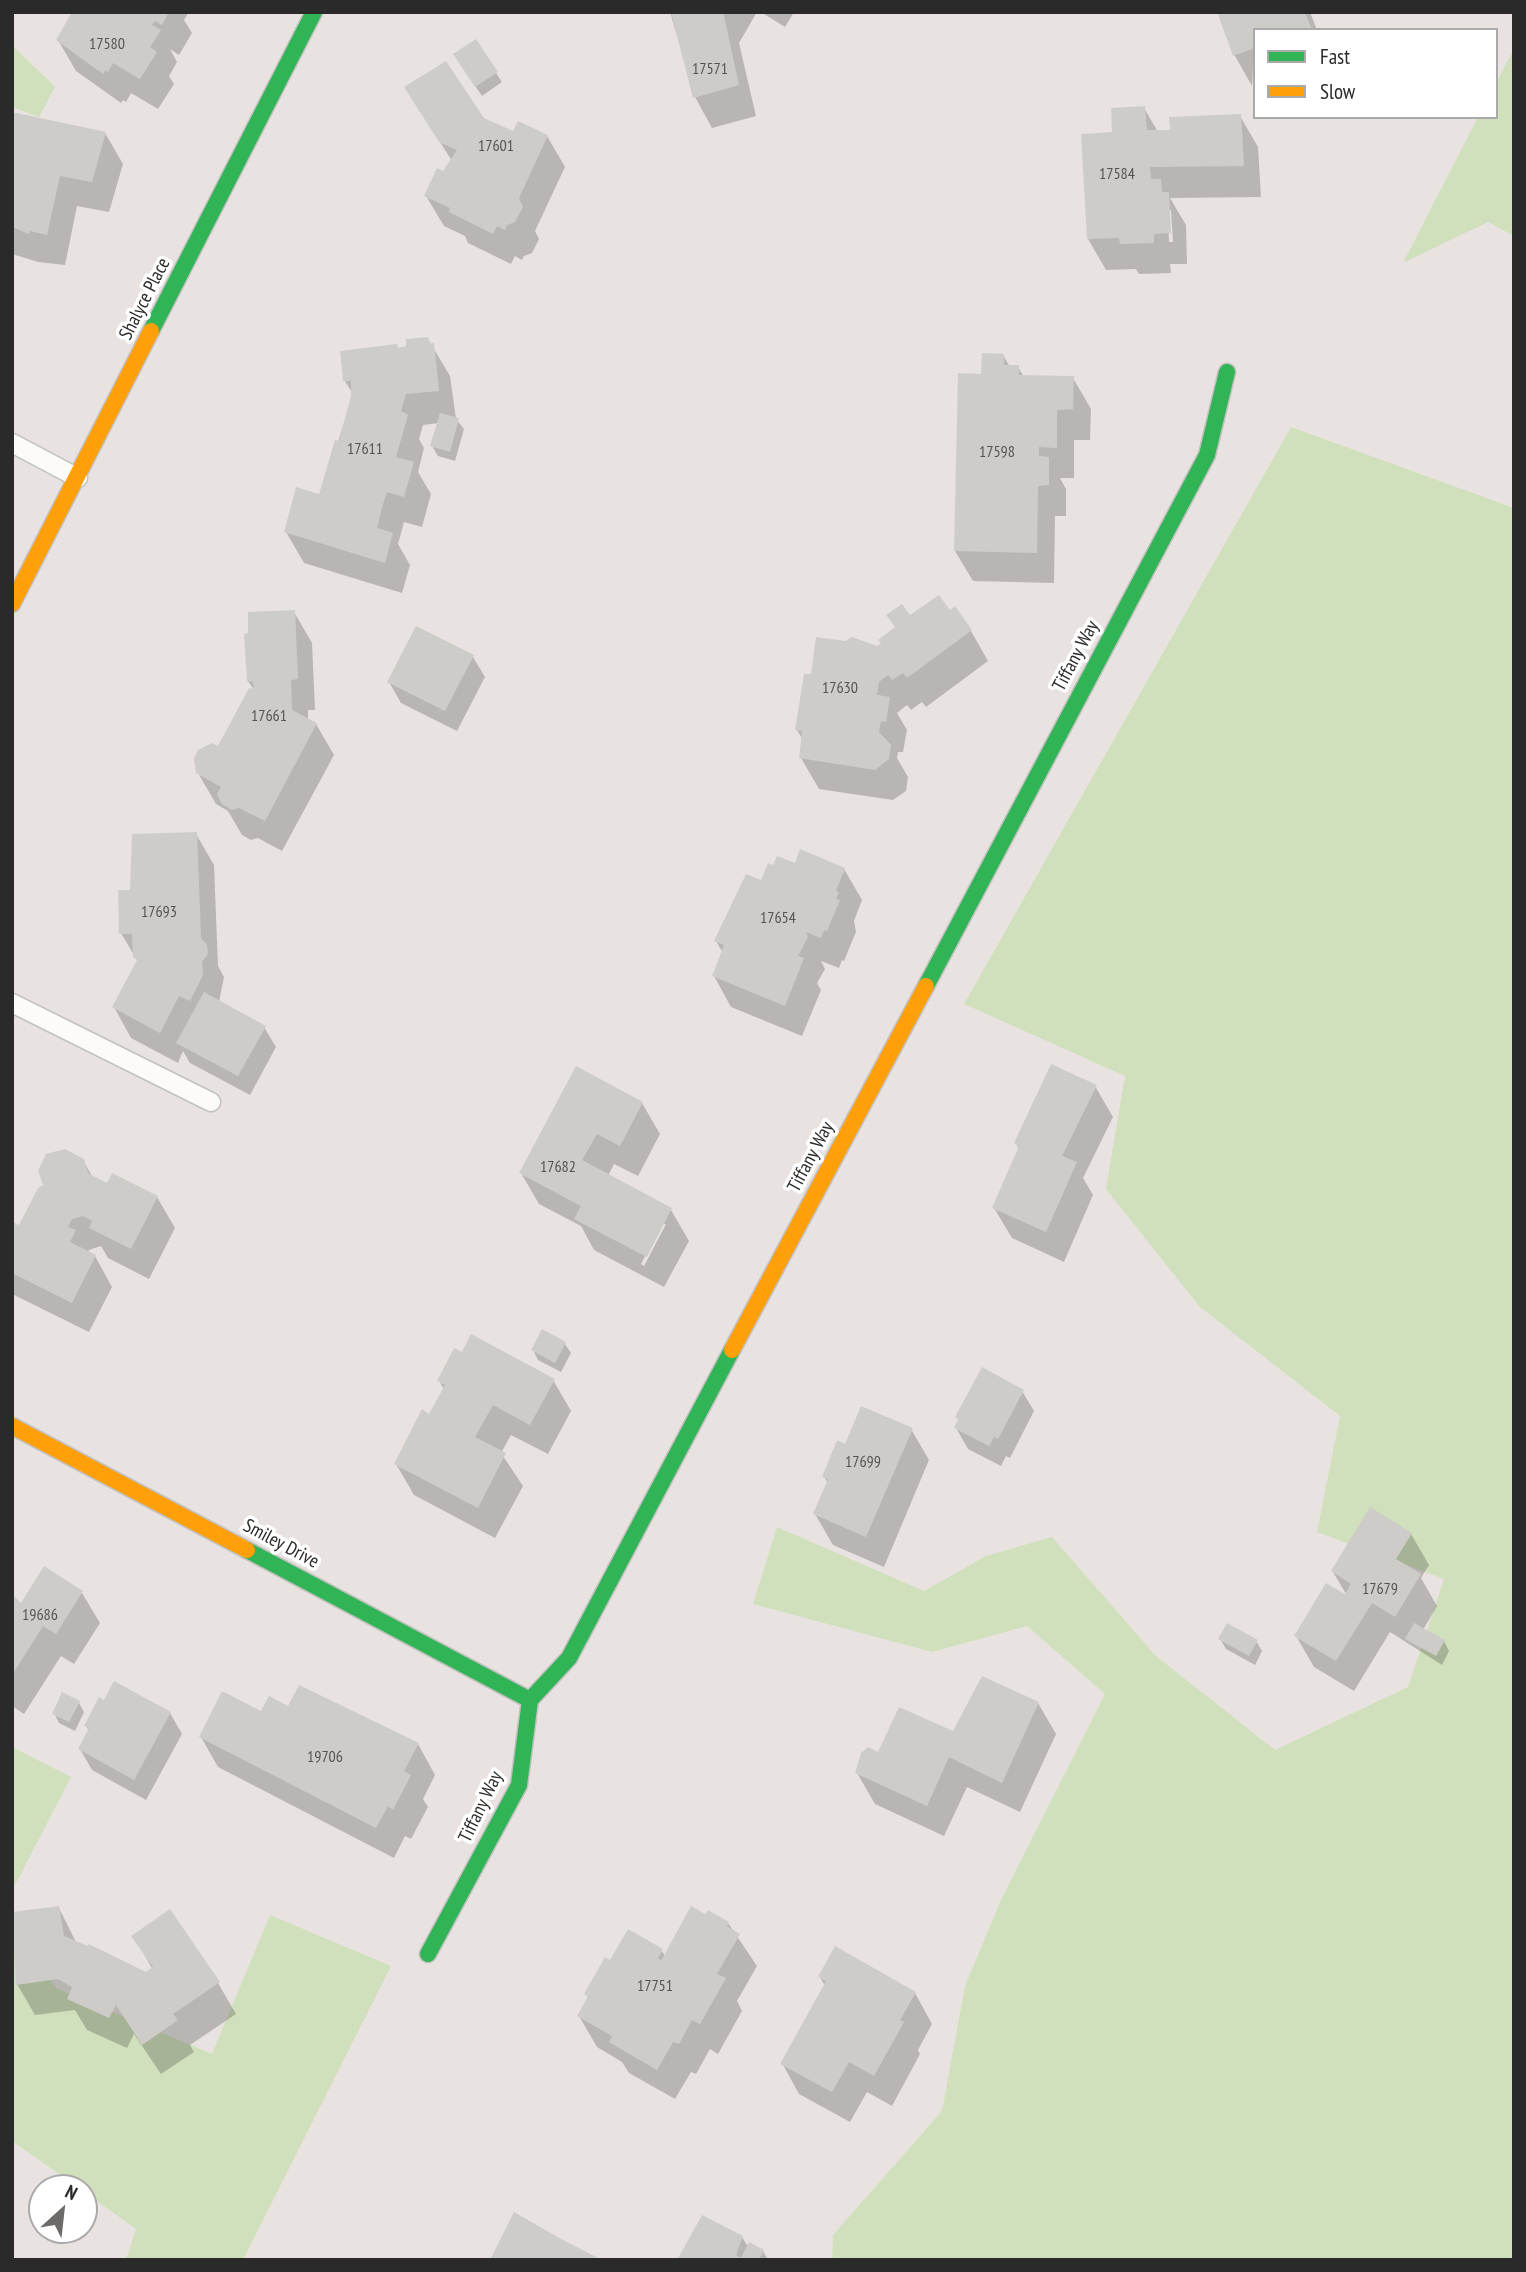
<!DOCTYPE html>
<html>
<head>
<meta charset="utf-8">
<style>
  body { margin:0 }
  #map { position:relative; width:1526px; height:2272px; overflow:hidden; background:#e8e3e0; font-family:"PT Sans Narrow",sans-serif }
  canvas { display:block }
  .frame { position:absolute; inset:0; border:14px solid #2a2a2a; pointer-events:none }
  .legend { position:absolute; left:1253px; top:28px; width:245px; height:91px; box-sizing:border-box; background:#fff; border:2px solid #aaa; margin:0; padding:9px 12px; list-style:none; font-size:21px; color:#2a2a2a }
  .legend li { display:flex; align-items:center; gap:14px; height:35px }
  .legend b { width:35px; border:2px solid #aaa }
  .north { position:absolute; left:28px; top:2174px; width:70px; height:70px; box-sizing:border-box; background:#fff; border:2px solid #aaa; border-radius:50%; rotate:27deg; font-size:19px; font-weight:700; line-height:28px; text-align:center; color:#2a2a2a }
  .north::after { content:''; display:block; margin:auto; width:24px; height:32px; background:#6c6b6a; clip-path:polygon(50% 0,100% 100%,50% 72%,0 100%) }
</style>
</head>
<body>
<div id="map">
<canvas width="1526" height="2272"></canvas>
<div class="frame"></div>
<ul class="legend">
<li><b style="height:9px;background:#30b455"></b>Fast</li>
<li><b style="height:9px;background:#ff9f0a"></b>Slow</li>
</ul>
<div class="north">N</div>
</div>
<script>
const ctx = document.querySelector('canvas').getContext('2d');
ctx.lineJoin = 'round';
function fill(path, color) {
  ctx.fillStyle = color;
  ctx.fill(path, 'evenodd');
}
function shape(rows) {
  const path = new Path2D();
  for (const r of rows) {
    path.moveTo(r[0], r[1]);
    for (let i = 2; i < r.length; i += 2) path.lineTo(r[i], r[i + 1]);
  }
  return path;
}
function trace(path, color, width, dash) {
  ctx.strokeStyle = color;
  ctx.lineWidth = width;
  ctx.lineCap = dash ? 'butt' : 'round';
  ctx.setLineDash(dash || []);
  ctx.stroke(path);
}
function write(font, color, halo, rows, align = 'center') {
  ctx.font = font + ' "PT Sans Narrow",sans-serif';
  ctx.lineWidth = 7;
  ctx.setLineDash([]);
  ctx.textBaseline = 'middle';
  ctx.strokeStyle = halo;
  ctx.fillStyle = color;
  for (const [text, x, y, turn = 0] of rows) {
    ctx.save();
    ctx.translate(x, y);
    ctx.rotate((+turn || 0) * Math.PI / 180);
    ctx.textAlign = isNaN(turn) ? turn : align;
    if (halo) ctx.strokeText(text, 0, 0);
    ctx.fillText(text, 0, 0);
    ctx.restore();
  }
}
fill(shape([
  [12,45,55,87,39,117,12,107],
  [1514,49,1514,236,1488,222,1403,263,1478,117,1496,117,1496,83],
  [1291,427,1514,508,1514,2260,832,2260,833,2235,942,2111,965,1986,1001,1900,1105,1694,1027,1626,932,1652,753,1604,777,1527,924,1591,986,1556,1052,1537,1156,1656,1275,1750,1408,1687,1444,1579,1317,1532,1340,1416,1200,1307,1106,1189,1125,1076,964,1004],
  [12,1747,71,1777,12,1891],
  [270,1915,391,1966,243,2260,126,2260,136,2229,84,2192,84,2188,79,2188,12,2141,12,1929,56,1988,212,2054]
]), '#d1e0bc');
fill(shape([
  [74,12,189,12,184,20,192,33,179,55,170,49,177,62,169,76,174,84,158,109,131,93,126,102,123,100,121,103,76,71,58,40],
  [670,12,757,12,739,43,756,116,712,128,695,97],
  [761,12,794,12,785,27],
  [1218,12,1310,12,1317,30,1255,30,1252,86,1235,56],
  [461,65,496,73,502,82,482,96],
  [406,88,514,134,547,136,565,167,535,231,539,239,532,253,524,256,522,260,515,256,511,264,468,243,465,236,444,226,426,196,452,161],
  [1144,108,1158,132,1240,116,1258,147,1261,197,1170,198,1186,225,1187,264,1170,264,1171,273,1139,274,1136,269,1106,270,1088,239,1114,134],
  [1168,210,1171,210,1173,242,1169,242],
  [12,114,105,133,123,164,109,212,77,206,65,265,38,262,12,254],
  [428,339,450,376,456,419,464,429,455,461,438,456,432,446,439,423,423,425,419,439,424,448,418,472,431,494,422,527,404,522,398,544,410,565,402,593,304,563,286,532,321,496,353,394,345,381,398,349],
  [1003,355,1010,367,1018,367,1024,377,1073,378,1091,409,1090,440,1074,440,1074,478,1060,478,1066,489,1066,516,1055,516,1054,583,973,581,955,551,983,375],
  [294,612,312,643,315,710,308,710,308,720,316,724,334,755,282,851,258,838,251,840,242,835,228,811,216,804,198,773,219,749,255,691,248,681],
  [950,612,971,631,988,661,926,707,922,702,911,710,907,705,897,713,907,730,903,752,898,752,897,758,908,777,906,791,893,800,819,789,801,758,803,740,797,730,812,676,878,648,910,618],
  [473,657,485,677,457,731,401,703,389,682],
  [196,834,214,865,218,966,224,977,219,1002,264,1027,276,1047,250,1095,190,1063,183,1051,178,1063,131,1038,114,1007,138,962,121,933,132,891],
  [796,865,844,869,862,900,854,921,856,932,844,961,842,960,839,968,821,961,825,969,817,983,821,990,802,1036,731,1007,714,976,723,953,716,941,762,882],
  [1095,1086,1113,1117,1083,1178,1093,1195,1064,1262,1012,1238,994,1208,1019,1149,1016,1143],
  [642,1103,660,1134,638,1176,614,1164,608,1176,671,1210,689,1241,664,1287,594,1250,581,1226,539,1204,521,1173],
  [662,1224,666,1224,644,1266,641,1264],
  [83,1160,93,1178,108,1185,157,1197,175,1228,149,1279,108,1258,101,1246,89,1250,88,1253,95,1256,112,1287,89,1332,12,1294,12,1224,20,1228],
  [565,1344,571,1353,561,1372,538,1360,533,1350],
  [553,1380,571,1411,548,1454,511,1435,501,1453,523,1486,495,1538,414,1495,396,1464,430,1416,444,1389,439,1381],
  [1022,1391,1034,1411,1010,1458,1006,1456,1001,1466,968,1449,956,1428,959,1421,957,1417],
  [911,1429,929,1460,884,1567,833,1545,815,1514,828,1484,824,1476,845,1446],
  [1411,1534,1429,1565,1421,1578,1437,1606,1423,1630,1444,1641,1449,1651,1442,1665,1390,1632,1354,1691,1314,1667,1296,1636,1349,1599,1333,1572],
  [82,1593,100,1623,74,1664,61,1656,24,1714,12,1706,12,1599,21,1605],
  [1220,1639,1256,1641,1262,1651,1255,1665,1226,1649],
  [79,1703,84,1712,75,1731,59,1723,54,1713],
  [1038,1703,1056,1734,1020,1812,967,1787,944,1836,875,1804,857,1773,879,1754,954,1734],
  [289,1708,418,1744,435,1775,423,1799,428,1807,411,1839,405,1836,394,1858,218,1767,201,1737,262,1714],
  [170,1713,182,1734,146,1800,92,1770,80,1749,89,1731,86,1726],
  [59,1908,77,1944,146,1974,153,1970,134,1937,218,1983,236,2014,190,2045,194,2052,161,2074,134,2034,127,2048,87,2030,75,2010,35,2015,17,1984,12,1914],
  [728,1923,757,1966,737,2001,742,2011,718,2054,710,2049,696,2074,691,2072,675,2099,629,2073,622,2062,597,2047,579,2016,589,1999,586,1994,611,1962,662,1951,665,1956],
  [820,1977,915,1993,932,2024,918,2050,920,2054,892,2106,867,2092,850,2122,799,2094,782,2063,825,1986],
  [742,2237,748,2247,763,2251,768,2260,680,2260]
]), '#0003');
fill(shape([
  [72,12,169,12,162,25,155,21,152,25,161,30,150,47,157,52,140,79,113,63,108,72,105,70,103,74,56,40],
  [671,12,723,12,739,85,693,98],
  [1217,12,1305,12,1311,28,1255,30,1255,48,1233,56],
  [476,39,498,72,475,87,453,54],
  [446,61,484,118,513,131,518,121,548,135,519,198,523,207,515,222,507,225,505,230,497,226,493,234,449,212,450,208,424,196,437,168,443,171,457,150,439,142,404,87],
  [1145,106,1147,130,1170,130,1169,117,1241,114,1244,166,1150,167,1151,179,1161,179,1162,192,1169,192,1171,233,1154,234,1154,243,1120,244,1119,238,1087,239,1081,134,1112,132,1111,108],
  [12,112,106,132,92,182,60,176,47,235,30,231,29,234,12,227],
  [428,337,430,344,434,343,439,391,406,394,401,411,408,415,396,457,414,462,404,497,387,492,383,504,377,528,393,533,385,563,284,532,296,487,319,494,335,440,339,441,351,396,351,381,343,381,340,351,397,344,398,348,406,346,406,339],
  [982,353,1004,354,1004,365,1019,365,1019,375,1074,376,1073,409,1057,410,1057,448,1039,447,1039,456,1049,457,1049,485,1038,486,1037,553,954,551,958,373,981,374],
  [440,413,459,418,450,452,430,446],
  [939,595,950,610,955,606,972,630,907,678,903,673,892,680,888,675,879,682,877,695,890,697,886,722,881,721,879,732,891,745,889,759,875,770,799,758,802,731,795,730,804,674,811,674,816,637,845,641,852,637,877,646,881,643,878,640,895,627,886,615,902,604,910,615],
  [295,610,298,679,291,680,292,710,317,723,265,821,239,808,232,810,222,804,217,794,221,787,196,773,194,758,198,750,212,743,218,746,249,688,254,689,253,682,247,681,244,634,248,633,248,612],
  [416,626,474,655,445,711,387,682],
  [197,832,201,938,207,945,208,954,202,962,203,975,190,1001,179,996,160,1033,112,1007,137,960,133,957,132,934,119,934,118,890,130,890,132,834],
  [800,849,845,868,836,891,839,892,836,899,840,900,827,931,824,930,821,938,806,932,808,937,798,956,804,958,785,1006,712,976,724,945,714,941,746,874,761,880,768,863,773,865,777,856,795,863],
  [204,992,266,1026,238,1076,176,1043],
  [1051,1064,1097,1085,1062,1156,1077,1162,1046,1232,992,1208,1019,1146,1014,1143],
  [576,1066,643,1102,620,1146,597,1134,582,1160,672,1208,647,1257,574,1219,581,1206,519,1173],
  [65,1149,84,1159,88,1173,107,1183,112,1173,158,1196,131,1249,89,1228,92,1221,83,1216,72,1219,68,1227,76,1230,70,1242,96,1255,72,1303,12,1273,12,1222,19,1225,38,1188,43,1185,38,1171,46,1154],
  [542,1329,566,1342,555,1363,531,1350],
  [471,1334,555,1379,530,1425,493,1405,475,1437,506,1453,478,1508,394,1464,422,1409,429,1414,445,1385,437,1381,454,1348,462,1352],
  [982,1367,1024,1390,998,1439,994,1437,989,1446,954,1428,958,1419,955,1417],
  [861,1406,913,1428,866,1537,813,1514,828,1479,822,1477,837,1440,845,1444],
  [1370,1507,1412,1533,1396,1559,1421,1574,1395,1617,1372,1603,1336,1661,1294,1636,1326,1583,1345,1594,1351,1584,1331,1571],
  [44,1566,83,1591,56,1634,43,1626,12,1675,12,1594,21,1603],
  [1227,1623,1258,1640,1249,1656,1218,1639],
  [1414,1623,1445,1640,1436,1656,1405,1639],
  [982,1676,1039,1702,1002,1783,949,1757,927,1806,855,1773,861,1753,868,1747,878,1752,899,1707,953,1731],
  [114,1681,171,1712,134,1780,78,1749,89,1728,84,1726,99,1697,104,1700],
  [299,1685,419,1743,404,1771,411,1775,393,1810,388,1806,376,1828,199,1737,222,1691,261,1711,269,1696,288,1706],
  [62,1692,80,1701,69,1722,52,1714],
  [59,1906,64,1936,88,1946,89,1944,146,1972,153,1967,131,1936,170,1909,220,1982,173,2014,178,2020,142,2045,116,2005,109,2018,67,1999,72,1987,58,1979,16,1985,12,1912],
  [691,1906,705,1914,708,1910,729,1922,727,1926,740,1934,717,1974,726,1978,700,2024,692,2020,679,2044,673,2042,657,2070,609,2042,612,2036,577,2016,588,1996,584,1994,605,1957,610,1960,628,1929,663,1949,658,1958,661,1961],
  [835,1946,916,1992,900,2020,904,2022,874,2076,849,2062,832,2092,780,2064,826,1981,818,1977],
  [514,2212,561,2239,602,2260,490,2260],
  [702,2215,743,2236,736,2255,741,2258,749,2242,764,2250,759,2260,677,2260]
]), '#ceccc9');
const lane = shape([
  [12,443,78,478],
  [12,1003,211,1102]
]);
const fast = shape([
  [151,331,314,12],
  [926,986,1207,455,1227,372],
  [247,1550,530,1700],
  [428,1954,519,1785,530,1700,569,1658,732,1350]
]);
const slow = shape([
  [12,604,151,331],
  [732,1350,926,986],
  [12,1426,247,1550]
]);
trace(lane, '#c2c1c1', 21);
trace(fast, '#c2c1c1', 19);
trace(slow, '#c2c1c1', 19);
trace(lane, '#fcfbfa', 18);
trace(fast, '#30b455', 16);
trace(slow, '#ff9f0a', 16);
write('16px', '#545352', null, [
  ["17580",107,44],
  ["17571",710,69],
  ["17601",496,146],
  ["17584",1117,174],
  ["17611",365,449],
  ["17598",997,452],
  ["17630",840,688],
  ["17661",269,716],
  ["17693",159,912],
  ["17654",778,918],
  ["17682",558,1167],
  ["17699",863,1462],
  ["17679",1380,1589],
  ["19686",40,1615],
  ["19706",325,1757],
  ["17751",655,1986]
]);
write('19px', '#2a2a2a', '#fff', [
  ["Shalyce Place",145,299,-63],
  ["Tiffany Way",1076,656,-62],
  ["Tiffany Way",811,1157,-62],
  ["Smiley Drive",281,1544,28],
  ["Tiffany Way",481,1807,-64]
]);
</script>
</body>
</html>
